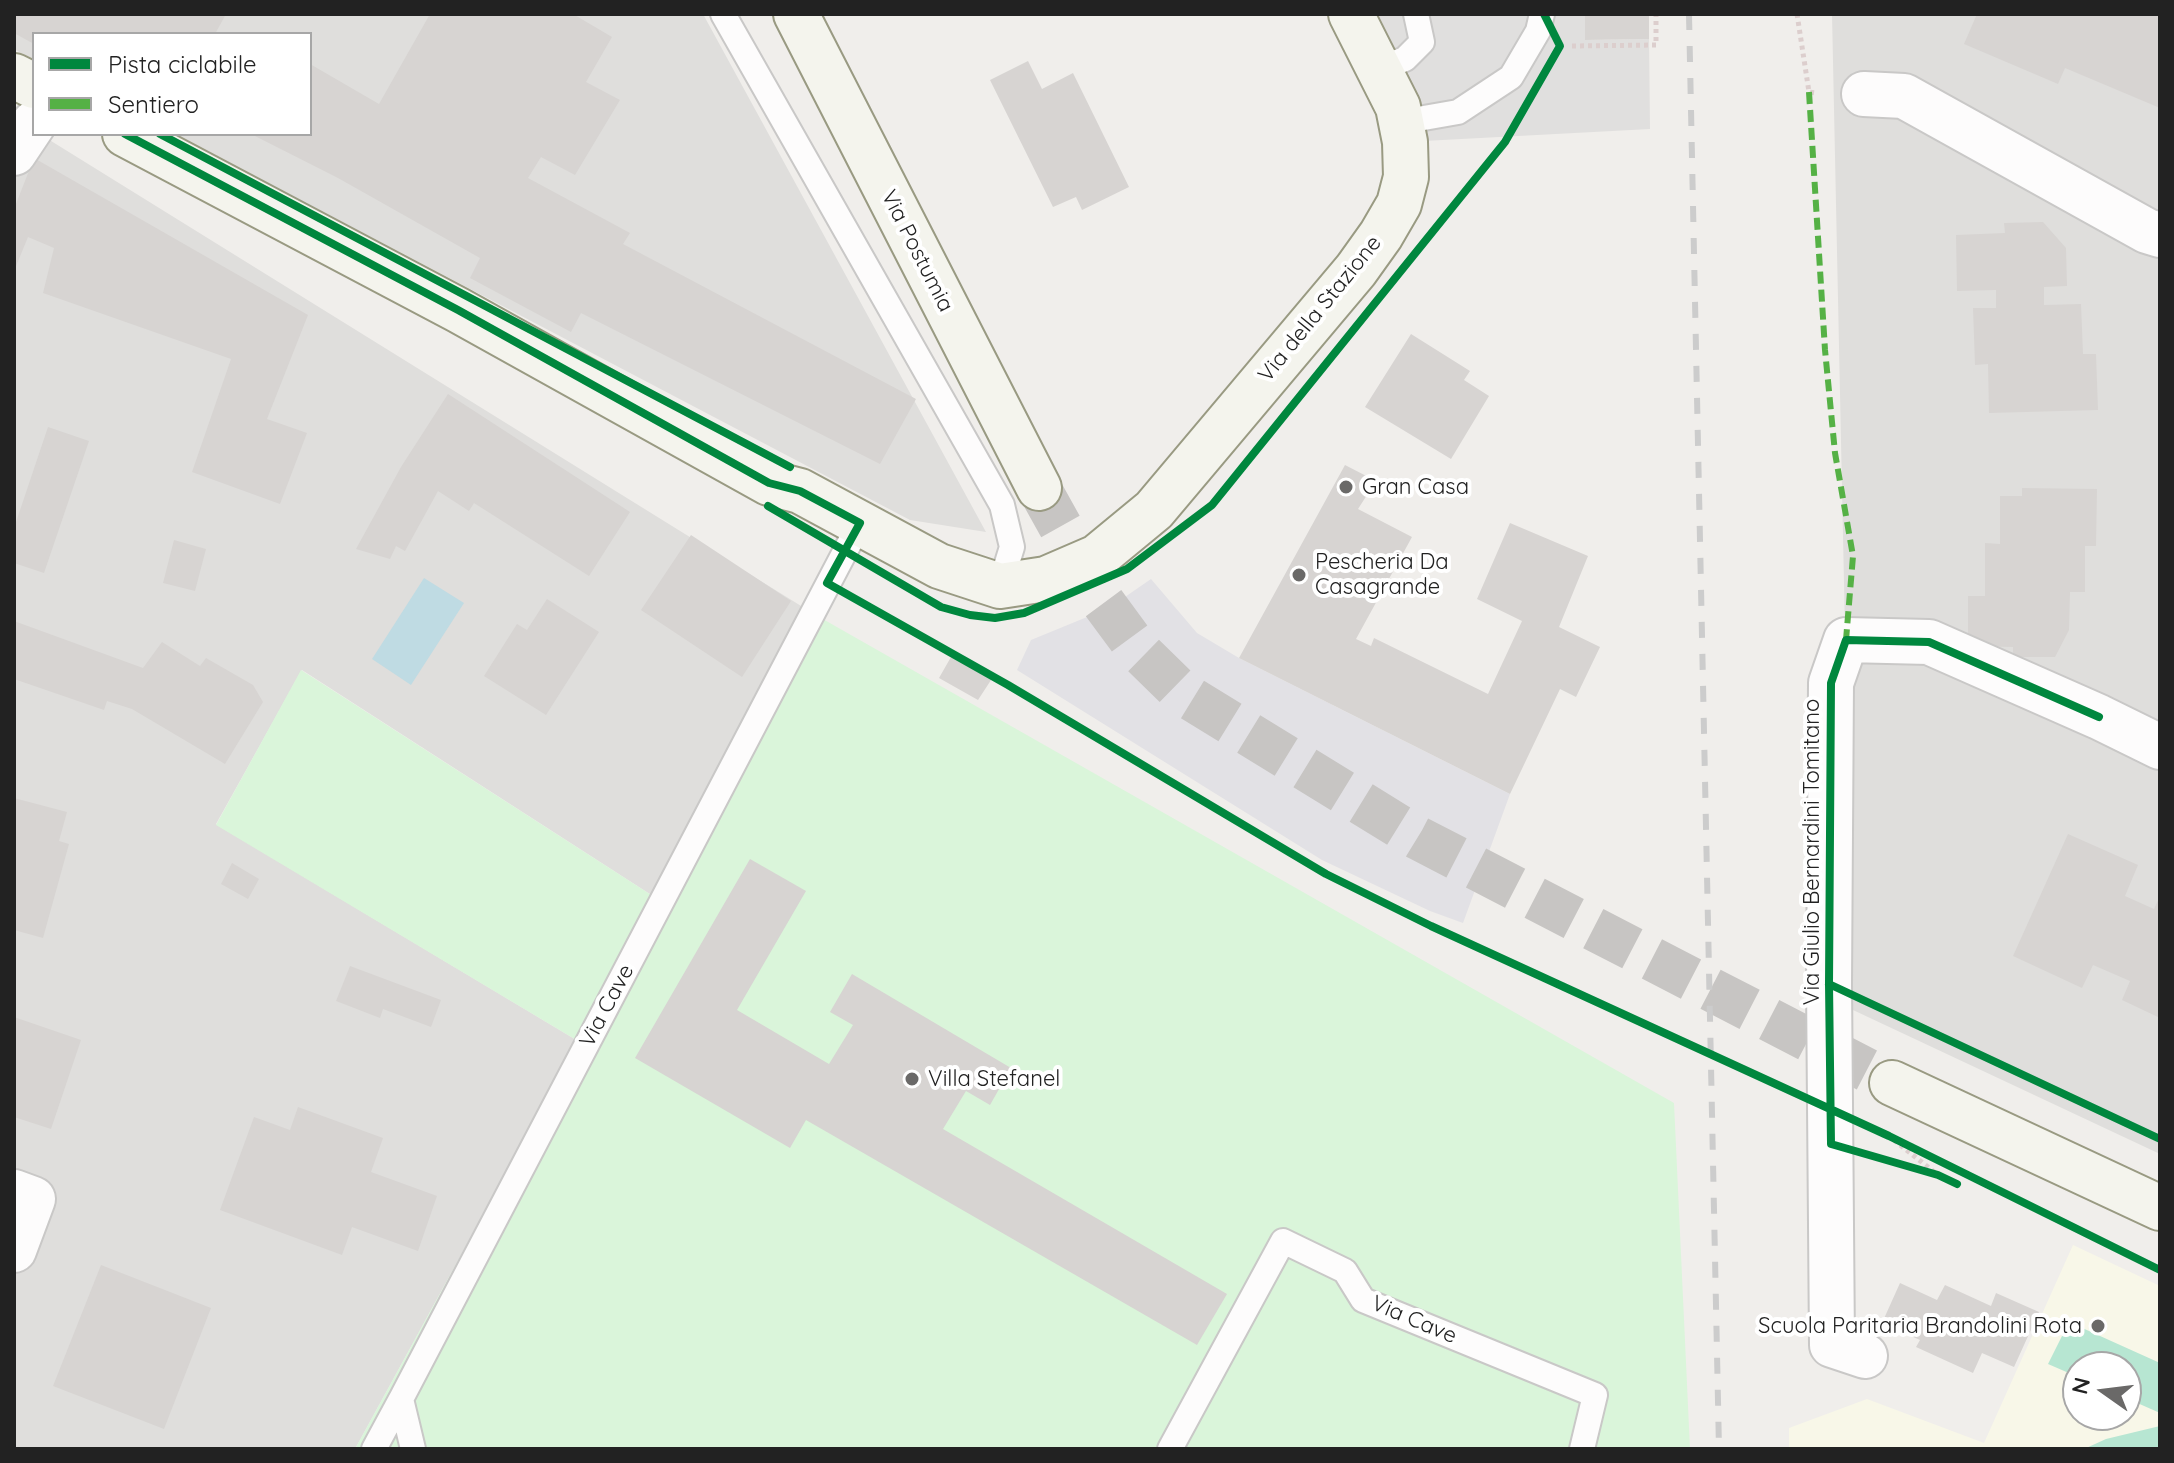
<!DOCTYPE html>
<html>
<head>
<meta charset="utf-8">
<style>
  body { margin:0 }
  #map { position:relative; width:2174px; height:1463px; overflow:hidden; background:#f0eeeb; font-family:Quicksand,sans-serif }
  canvas { display:block }
  .frame { position:absolute; inset:0; border:16px solid #222; pointer-events:none }
  .legend { position:absolute; left:32px; top:32px; width:280px; height:104px; box-sizing:border-box; background:#fff; border:2px solid #a7a7a7; margin:0; padding:10px 14px; list-style:none; font-size:24px; color:#222 }
  .legend li { display:flex; align-items:center; gap:16px; height:40px }
  .legend b { width:40px; border:2px solid #a7a7a7 }
  .north { position:absolute; left:2062px; top:1351px; width:80px; height:80px; box-sizing:border-box; background:#fff; border:2px solid #a7a7a7; border-radius:50%; rotate:284deg; font-size:22px; font-weight:700; line-height:32px; text-align:center; color:#222 }
  .north::after { content:''; display:block; margin:auto; width:28px; height:36px; background:#6a6968; clip-path:polygon(50% 0,100% 100%,50% 72%,0 100%) }
</style>
</head>
<body>
<div id="map">
<canvas width="2174" height="1463"></canvas>
<div class="frame"></div>
<ul class="legend">
<li><b style="height:10px;background:#00873e"></b>Pista ciclabile</li>
<li><b style="height:10px;background:#55b145"></b>Sentiero</li>
</ul>
<div class="north">N</div>
</div>
<script>
const ctx = document.querySelector('canvas').getContext('2d');
ctx.lineJoin = 'round';
function fill(path, color) {
  ctx.fillStyle = color;
  ctx.fill(path, 'evenodd');
}
function shape(rows) {
  const path = new Path2D();
  for (const r of rows) {
    path.moveTo(r[0], r[1]);
    for (let i = 2; i < r.length; i += 2) path.lineTo(r[i], r[i + 1]);
  }
  return path;
}
function trace(path, color, width, dash) {
  ctx.strokeStyle = color;
  ctx.lineWidth = width;
  ctx.lineCap = dash ? 'butt' : 'round';
  ctx.setLineDash(dash || []);
  ctx.stroke(path);
}
function write(font, color, halo, rows, align = 'center') {
  ctx.font = font + ' Quicksand,sans-serif';
  ctx.lineWidth = 8;
  ctx.setLineDash([]);
  ctx.textBaseline = 'middle';
  ctx.strokeStyle = halo;
  ctx.fillStyle = color;
  for (const [text, x, y, turn = 0] of rows) {
    ctx.save();
    ctx.translate(x, y);
    ctx.rotate((+turn || 0) * Math.PI / 180);
    ctx.textAlign = isNaN(turn) ? turn : align;
    if (halo) ctx.strokeText(text, 0, 0);
    ctx.fillText(text, 0, 0);
    ctx.restore();
  }
}
fill(shape([
  [14,14,703,14,986,532,910,520,175,134,310,134,310,34,34,34,34,60,14,49],
  [1832,14,2160,14,2160,1154,1853,1010],
  [14,118,814,614,656,898,302,670,216,824,578,1041,355,1449,14,1449]
]), '#dfdedc');
fill(shape([
  [2073,1245,2160,1286,2160,1449,1789,1449,1789,1428,1867,1399,1984,1443],
  [2078,1367,2126,1367,2126,1415,2078,1415]
]), '#f8f7e8');
fill(shape([
  [814,614,1674,1103,1690,1449,355,1449,578,1041,216,825,301,670,656,898]
]), '#daf5da');
fill(shape([
  [2069,1322,2160,1363,2160,1413,2126,1398,2126,1367,2078,1367,2078,1377,2048,1364],
  [2160,1426,2160,1449,2084,1449,2106,1439]
]), '#b7e6d2');
fill(shape([
  [1351,14,1585,14,1585,40,1649,39,1650,129,1405,142]
]), '#e0dfde');
fill(shape([
  [1151,579,1197,633,1239,658,1510,794,1463,923,1430,911,1322,860,1017,670,1031,640,1109,608]
]), '#e2e1e5');
fill(shape([
  [424,578,464,603,411,685,372,659]
]), '#bfdbe3');
fill(shape([
  [14,14,226,14,215,34,34,34,34,44,14,33],
  [430,14,573,14,612,37,586,82,620,100,575,175,541,157,528,178,630,233,623,244,916,399,880,464,581,313,571,332,470,278,480,258,338,178,251,134,310,134,310,64,379,104],
  [1585,14,1649,14,1649,39,1585,40],
  [1977,14,2160,14,2160,108,2065,68,2058,84,1964,44],
  [1028,61,1042,89,1073,73,1129,187,1082,210,1076,197,1053,207,990,80],
  [34,158,308,315,267,419,307,433,280,504,192,472,231,359,43,293,54,248,28,237,14,271,14,209],
  [2043,222,2066,248,2067,286,2044,287,2044,305,2081,304,2083,354,2096,354,2098,410,1989,413,1988,364,1975,365,1973,308,1996,308,1996,290,1957,291,1956,235,2005,233,2004,223],
  [1411,334,1470,371,1464,380,1489,396,1451,459,1365,407],
  [448,394,630,512,589,576,474,503,469,511,438,491,405,551,396,546,390,559,356,549,401,467],
  [48,427,89,441,44,573,14,563,14,528],
  [1345,465,1376,481,1358,509,1412,537,1356,639,1371,646,1374,638,1488,694,1522,621,1477,599,1510,523,1588,556,1559,627,1600,647,1576,697,1560,689,1510,794,1239,658],
  [2022,488,2097,489,2096,546,2085,546,2085,592,2070,592,2069,630,2055,657,2013,657,2013,647,1968,646,1968,596,1985,596,1985,543,2000,544,2000,496,2022,496],
  [691,535,791,601,742,677,641,610],
  [174,540,206,549,195,591,163,583],
  [547,599,599,632,546,715,484,676,517,624,527,630],
  [14,621,143,668,162,642,200,666,206,658,253,685,263,702,225,764,132,709,107,701,104,710,14,679],
  [951,657,993,677,978,700,939,678],
  [14,798,67,812,59,841,69,844,43,938,14,930],
  [2068,834,2138,865,2125,896,2154,909,2160,896,2160,1018,2122,1000,2130,981,2093,965,2082,988,2013,956],
  [750,859,806,891,737,1010,829,1064,853,1025,830,1012,852,974,1011,1068,990,1105,966,1091,943,1129,1227,1294,1197,1345,806,1120,790,1148,635,1058],
  [232,863,259,879,248,899,221,884],
  [350,966,441,1000,431,1027,383,1009,380,1018,336,1001],
  [14,1017,81,1040,51,1129,14,1117],
  [298,1107,383,1138,371,1172,437,1196,418,1251,352,1227,342,1255,220,1210,254,1117,290,1130],
  [101,1265,211,1308,164,1429,53,1386],
  [1900,1283,1937,1300,1945,1285,1991,1306,1996,1293,2039,1312,2014,1367,1982,1353,1973,1373,1916,1347,1920,1340,1882,1323]
]), '#d7d4d2');
trace(shape([
  [1039,488,1102,601,1138,650,1182,693,1418,838,1892,1083]
]), '#c7c5c3', 44, [44, 22]);
const lane = shape([
  [723,14,1002,505,1012,547,1000,586],
  [1379,69,1405,59,1422,42,1416,14],
  [1401,122,1458,112,1511,77,1538,31,1542,14],
  [401,1399,860,523],
  [374,1449,401,1399,413,1449],
  [1170,1449,1283,1241,1345,1271,1363,1300,1595,1395,1582,1449]
]);
const street = shape([
  [1864,94,1904,96,2147,231,2160,235],
  [14,153,34,123],
  [14,1192,33,1199,14,1250],
  [1865,1356,1832,1345,1829,984,1831,683,1846,640,1929,642,2099,717,2160,747]
]);
const secondary = shape([
  [796,14,1039,488],
  [14,76,34,86],
  [125,134,458,310,769,483,800,491,939,566,1000,586,1046,579,1097,557,1154,510,1356,270,1381,235,1399,204,1406,177,1405,142,1398,107,1351,14],
  [1892,1083,2160,1208]
]);
trace(lane, '#c9c8c7', 28);
trace(street, '#c9c8c7', 48);
trace(secondary, '#999a82', 48);
trace(shape([
  [1797,14,1809,92,1816,93],
  [1572,46,1656,45,1656,14],
  [1894,1140,1938,1175]
]), '#dccecd', 5, [4, 4]);
trace(lane, '#fdfcfc', 24);
trace(street, '#fdfcfc', 44);
trace(secondary, '#f4f4ed', 44);
trace(shape([
  [1689,14,1719,1449]
]), '#ccc', 6, [16, 16]);
trace(shape([
  [1809,92,1825,350,1835,453,1853,556,1846,640]
]), '#55b145', 6, [12, 6]);
trace(shape([
  [125,134,458,310,769,483,800,491,860,523,827,583,1008,685,1326,874,1431,926,1889,1136,2160,1270],
  [160,134,790,467],
  [768,506,941,607,970,615,995,618,1024,613,1127,569,1212,505,1505,142,1560,46,1544,14],
  [1829,984,2160,1139],
  [1957,1184,1938,1175,1831,1144,1829,984,1831,683,1846,640,1929,642,2099,717]
]), '#00873e', 8);
for (const [x, y, r, color] of [
  [1346,487,8,"#6a6968"],
  [1299,575,8,"#6a6968"],
  [912,1079,8,"#6a6968"],
  [2098,1326,8,"#6a6968"]
]) {
  const dot = new Path2D();
  dot.arc(x, y, r, 0, 2 * Math.PI);
  ctx.fillStyle = color;
  ctx.fill(dot);
  trace(dot, '#fff', 3);
}
write('22px', '#222', '#fff', [
  ["Via Postumia",917,251,63],
  ["Via della Stazione",1320,309,-51],
  ["Via Giulio Bernardini Tomitano",1812,852,-90],
  ["Via Cave",607,1006,-62],
  ["Via Cave",1414,1320,23]
]);
write('22px', '#222', '#fff', [
  ["Gran Casa",1362,487],
  ["Pescheria Da",1315,562],
  ["Casagrande",1315,587],
  ["Villa Stefanel",928,1079],
  ["Scuola Paritaria Brandolini Rota",2082,1326,"right"]
], 'left');
</script>
</body>
</html>
